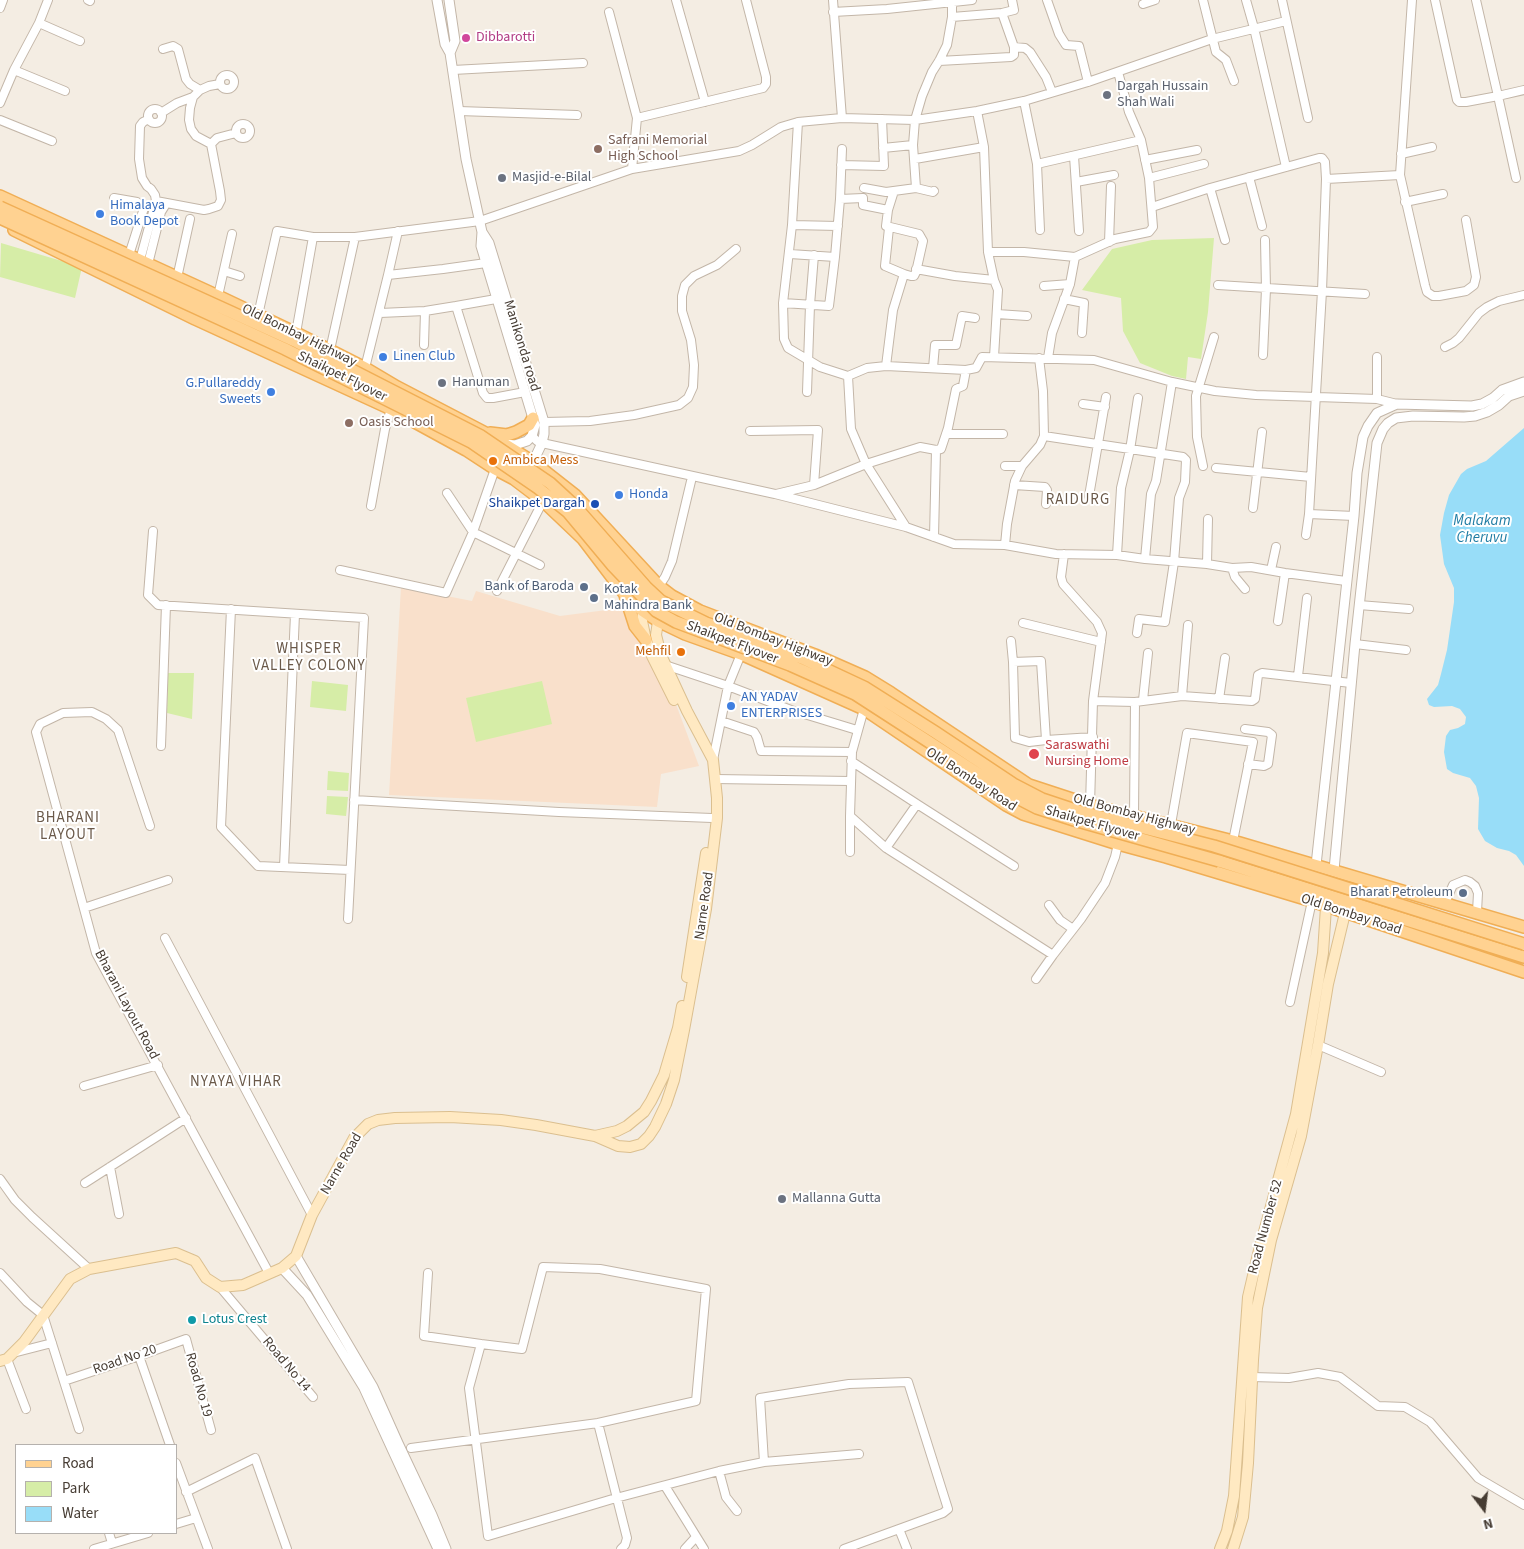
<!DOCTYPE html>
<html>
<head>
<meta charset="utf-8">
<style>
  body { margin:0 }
  #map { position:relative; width:1524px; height:1549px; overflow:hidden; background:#f4ede3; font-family:"Source Sans 3",sans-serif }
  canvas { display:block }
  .legend { position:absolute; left:15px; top:1444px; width:162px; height:90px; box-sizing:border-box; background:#fff; border:1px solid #b5b1ad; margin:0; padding:6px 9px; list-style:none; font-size:15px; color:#463c33 }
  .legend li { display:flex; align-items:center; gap:10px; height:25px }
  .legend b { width:25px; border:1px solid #b5b1ad }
  .north { position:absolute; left:1459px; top:1484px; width:50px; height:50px; -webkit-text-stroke:4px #fff; paint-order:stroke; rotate:165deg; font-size:14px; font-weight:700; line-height:20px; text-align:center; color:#463c33 }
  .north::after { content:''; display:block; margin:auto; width:18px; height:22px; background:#463c33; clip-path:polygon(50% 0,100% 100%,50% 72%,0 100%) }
</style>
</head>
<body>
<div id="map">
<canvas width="1524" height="1549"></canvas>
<ul class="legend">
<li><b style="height:6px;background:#ffd291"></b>Road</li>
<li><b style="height:14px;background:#d6eda7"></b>Park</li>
<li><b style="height:14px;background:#98ddf8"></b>Water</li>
</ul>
<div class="north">N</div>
</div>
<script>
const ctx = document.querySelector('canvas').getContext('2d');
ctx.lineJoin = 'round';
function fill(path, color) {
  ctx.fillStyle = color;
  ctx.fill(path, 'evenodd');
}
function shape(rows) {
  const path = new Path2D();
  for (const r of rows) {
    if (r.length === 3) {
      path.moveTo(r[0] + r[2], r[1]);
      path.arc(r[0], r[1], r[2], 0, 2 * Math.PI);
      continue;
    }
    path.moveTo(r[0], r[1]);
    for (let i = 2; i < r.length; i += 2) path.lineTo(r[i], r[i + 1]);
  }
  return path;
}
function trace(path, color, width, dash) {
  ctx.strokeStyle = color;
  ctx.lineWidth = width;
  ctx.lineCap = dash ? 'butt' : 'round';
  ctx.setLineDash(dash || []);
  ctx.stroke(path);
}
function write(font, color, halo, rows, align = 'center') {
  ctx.font = font + ' "Source Sans 3",sans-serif';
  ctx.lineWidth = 4;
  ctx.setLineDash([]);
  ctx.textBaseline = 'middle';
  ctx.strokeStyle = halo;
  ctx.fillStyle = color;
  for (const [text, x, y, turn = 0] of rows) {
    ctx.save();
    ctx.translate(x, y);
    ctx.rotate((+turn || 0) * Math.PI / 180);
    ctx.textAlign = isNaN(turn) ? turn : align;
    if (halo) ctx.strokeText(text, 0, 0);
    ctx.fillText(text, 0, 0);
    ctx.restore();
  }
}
fill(shape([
  [401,587,472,601,476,591,560,616,622,608,677,707,699,766,661,774,657,807,389,795]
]), '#f9e0cb');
fill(shape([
  [1214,238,1208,312,1201,359,1188,357,1186,379,1172,376,1140,363,1123,331,1121,298,1082,290,1112,249,1152,240],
  [1,243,82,267,75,298,0,277],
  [168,673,194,673,192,719,167,713],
  [312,681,348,685,346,711,310,707],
  [542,681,552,724,476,742,466,698],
  [328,771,349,773,348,791,327,790],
  [327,796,348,797,346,816,326,814]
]), '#d6eda7');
fill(shape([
  [1524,428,1524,866,1516,855,1509,851,1497,848,1485,841,1478,829,1479,798,1476,786,1470,778,1453,773,1447,769,1444,752,1446,736,1450,730,1458,728,1465,724,1466,717,1460,709,1452,706,1434,707,1429,705,1427,699,1438,685,1441,674,1447,650,1454,602,1454,588,1444,564,1440,535,1444,513,1449,495,1461,474,1467,469,1486,461]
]), '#98ddf8');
const minor = shape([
  [88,0,90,1],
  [676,0,705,102],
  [833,0,842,118],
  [1047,0,1059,34,1066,45,1079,46,1088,82],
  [1203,0,1216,52,1226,60,1234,81],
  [1246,0,1254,28,1286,167],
  [1282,0,1308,118],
  [1412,0,1400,175,1425,285,1427,292,1433,296,1439,296,1466,291,1474,285,1476,277,1466,220],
  [1435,0,1457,100,1459,102,1466,102,1498,96,1516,178],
  [1476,0,1498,96,1524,90],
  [1143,4,1155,0],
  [0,8,3,0],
  [609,12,637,118,632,169],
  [833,12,887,9,972,0],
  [1002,13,1014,47,1025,48,1030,52,1046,77,1052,92],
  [952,17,1002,13,1014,10,1012,0],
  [39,23,80,41],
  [163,49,173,46,178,49,186,79,190,84,200,90],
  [939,61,1011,57,1014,55,1014,47],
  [14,70,65,91],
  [453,70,583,63],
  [1118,72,1129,112,1141,140,1149,178],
  [227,82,7],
  [1024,101,1037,164],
  [0,103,14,70,39,23,48,0],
  [155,116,7],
  [459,111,577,115],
  [977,111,984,147,988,252,1024,252,1075,257],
  [161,113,177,103,193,97],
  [637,118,763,88,766,84,766,77,746,0],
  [0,120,52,141],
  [798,122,792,225,783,303,784,339,788,348,820,367,848,376,867,368,886,366,966,370,976,368,982,357,1094,360,1172,382,1215,391,1256,395,1377,399],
  [243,131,7],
  [211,144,196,136,191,129,189,120,190,108,193,97,200,90,209,86,220,84],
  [211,144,217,138,236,133],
  [883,148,913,145],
  [1401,154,1432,147],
  [1074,156,1079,231],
  [915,159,984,147],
  [1145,160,1197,150],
  [841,165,884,166,882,119],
  [1249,177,1262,226],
  [1326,179,1400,175],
  [1076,182,1114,175],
  [864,188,886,192,916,188,913,145,915,120,922,96,932,72,939,61,947,45,952,17,952,0],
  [916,188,933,192,934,191],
  [1210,188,1225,240],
  [114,198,137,202,144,208,129,255],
  [840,199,863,198,863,205,888,210],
  [156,201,204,210,209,209,218,206,221,200,220,191,211,144],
  [1405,202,1443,194],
  [1152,207,1210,188,1319,158,1322,158,1325,162,1326,179,1322,291,1309,514,1306,535],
  [792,225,838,226],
  [889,228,885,266,904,274],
  [1040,230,1037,164,1141,140],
  [1109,242,1111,186],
  [988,252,994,280,998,290,994,357],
  [790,254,835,257],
  [140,260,156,201,155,195,151,189,147,186,142,178,139,159,140,126,143,122,149,119],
  [148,264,161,212,166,204],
  [916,269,955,276,994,280],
  [224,271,240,276],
  [388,275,398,231],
  [177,278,190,219],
  [1218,285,1365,294],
  [1044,286,1070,284],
  [218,296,232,234],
  [496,299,456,306,483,393,487,398,493,398,525,392],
  [1064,299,1084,303,1082,333],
  [783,303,829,306,835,257,840,199,842,149],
  [380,313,425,311,456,306],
  [997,314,1027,316],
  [258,315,277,231,313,237,355,237,480,221,632,169,739,151,752,145,781,127,798,122,842,118,915,120,977,111,1024,101,1088,82,1212,39,1286,21],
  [296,333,313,237],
  [424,345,425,311],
  [1445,347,1453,343,1459,338,1479,313,1487,307,1499,301,1524,295],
  [330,350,355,237],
  [1263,355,1266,289,1265,240],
  [1377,357,1377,399,1397,404],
  [1039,358,1043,391,1044,436,1183,457,1186,460,1185,482,1179,498,1174,562,1165,622,1139,619,1137,633],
  [1048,358,1052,333,1070,284,1075,257,1115,239,1149,232,1153,227,1149,178,1204,164],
  [886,366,893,310,904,274,911,276,914,276,916,272,923,241,919,234,886,226,888,210,894,191],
  [365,368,388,275,443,269,486,263],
  [933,368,935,345,956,345,962,316,975,318],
  [848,376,851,429,866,464,906,527],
  [807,392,810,305,814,255],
  [1083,404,1105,407],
  [544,422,590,421,634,415,679,405,688,398,693,387,694,365,691,340,682,311,682,296,685,285,694,276,717,265,736,249],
  [750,431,818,430,814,485],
  [946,434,1003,434],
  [532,436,537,441,542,443,775,494,906,527,954,544,1005,545],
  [1044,436,1040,445,1022,466,1015,481,1007,524,1005,545,1056,554,1117,555,1145,559,1207,564,1232,568,1251,567,1285,573,1346,581],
  [1005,466,1022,466],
  [1203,466,1197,437,1196,396,1214,337],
  [1216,468,1311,477],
  [1014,485,1045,487,1047,490,1046,504],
  [447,493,473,532,540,565],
  [776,494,814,485,866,464,920,447,936,450,941,449,948,428,956,389,963,386,966,370],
  [1089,496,1106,397],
  [371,506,385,429,391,409],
  [1253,508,1262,432],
  [1309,514,1354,516],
  [153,531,148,595,158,605,364,618,348,919],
  [934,537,936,450],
  [1064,554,1061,577,1063,584,1097,622,1102,633,1093,701],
  [1117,555,1121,488,1130,450,1138,398],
  [1145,559,1151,494,1156,481,1172,382],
  [1207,564,1208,519],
  [1232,568,1235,577,1245,589],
  [340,570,446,593,473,532,495,469],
  [1271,570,1276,547],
  [659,586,665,577,672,561,692,477],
  [497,591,543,501],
  [1359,605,1409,609],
  [231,609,221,827,258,866,350,870],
  [1278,621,1285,573],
  [1023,623,1101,642],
  [1011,641,1013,662,1015,738,1029,742,1046,740],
  [1355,644,1406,650],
  [1013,662,1041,661,1046,740,1093,737],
  [665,665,728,686,791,710,857,730],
  [1298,676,1307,598],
  [1182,696,1188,625],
  [1219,699,1225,658],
  [1143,700,1148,653],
  [864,709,852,752,850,816,886,848,1053,955,1081,919,1105,883,1115,857,1118,844],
  [721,721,754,732,757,737,761,751,852,752],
  [1245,729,1268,732,1272,735,1268,764,1264,766,1248,764],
  [161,746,166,605],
  [713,760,728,686,741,654],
  [851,761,917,804,886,848],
  [715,779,850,781],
  [354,800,559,812,712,818],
  [917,804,1014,866],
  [1090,805,1093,701,1135,702,1182,696,1252,701,1255,699,1258,675,1262,673,1351,683],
  [1134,816,1135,702],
  [150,826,118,730,106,719,92,712,63,713,40,724,36,732,96,953,269,1273],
  [1170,830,1187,733,1253,742,1233,841],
  [850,852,850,816],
  [284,867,295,614],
  [1445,903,1453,885,1465,880,1470,882,1475,886,1478,893,1477,912],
  [1049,905,1060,920,1073,929],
  [84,908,168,880],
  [165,938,312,1215],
  [1036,979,1053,955],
  [1290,1002,1312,901],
  [1318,1045,1381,1072],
  [84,1086,158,1065],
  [110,1167,119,1214],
  [0,1179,15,1200,32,1217,89,1269],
  [85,1183,186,1118],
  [0,1273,27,1302,43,1315,79,1429],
  [428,1273,424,1336,481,1344,469,1388,488,1536,616,1498,719,1471,764,1462,859,1454],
  [220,1287,313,1397],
  [13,1353,52,1343],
  [139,1356,170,1445],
  [7,1359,26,1409],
  [1252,1377,1289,1378,1318,1373,1340,1377,1378,1406,1405,1407,1430,1422,1478,1478,1524,1505],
  [64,1381,139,1356,186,1339,211,1430],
  [598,1423,627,1538,625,1545,621,1549],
  [411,1448,598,1423,696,1401,706,1289,600,1269,543,1267,522,1349,481,1344],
  [764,1462,760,1398,849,1384,908,1382,948,1509,943,1513,844,1549],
  [176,1463,208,1549],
  [719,1471,726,1497,737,1511],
  [665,1486,704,1549],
  [186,1492,255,1458,287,1549],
  [176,1524,196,1518],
  [899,1529,907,1549],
  [109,1533,112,1543],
  [94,1549,148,1533],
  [685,1549,696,1537]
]);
const tertiary = shape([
  [437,0,445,44,450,53,466,159,482,232,481,246,535,425,532,436,527,441,515,445,506,444],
  [449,0,455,41,450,53],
  [482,232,489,243,544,422,544,434,542,443,533,462],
  [1316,865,1354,516,1357,473,1363,437,1368,426,1377,413,1397,404,1472,406,1482,404,1493,398,1502,390,1524,382],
  [1334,870,1355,644,1377,443,1383,429,1388,423,1396,418,1413,416,1464,417,1475,416,1487,412,1499,405,1509,396,1524,391],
  [296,1256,373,1387,398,1443,432,1515,446,1549],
  [282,1268,307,1295,364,1388,438,1549]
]);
const secondary = shape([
  [647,605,643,611,642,621,646,640,652,656,674,700],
  [687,977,706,853],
  [595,1136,617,1131,627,1126,644,1112,651,1101,664,1075,678,1028,682,1006],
  [0,1361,7,1359,24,1342,70,1279,89,1269,176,1253,195,1261,206,1278,220,1287,243,1285,282,1268,296,1256,312,1215,354,1138,368,1124,378,1120,395,1118,450,1117,501,1120,536,1125,595,1136,618,1146,630,1147,641,1144,649,1136,655,1127,666,1104,674,1080,684,1030,706,909,717,818,717,798,713,760,687,711,661,655,656,635,658,621],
  [1220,1549,1227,1531,1234,1496,1248,1297,1258,1254,1296,1114,1323,953,1326,907],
  [1233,1549,1243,1517,1248,1463,1253,1360,1257,1308,1271,1240,1301,1136,1318,1045,1328,984,1345,913]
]);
const primary = shape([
  [0,196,218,296,296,333,365,368,397,387,491,436,533,462,575,495,659,586,672,596,700,611,815,655,865,677,891,693,1029,785,1090,805,1233,841,1524,927],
  [14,230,195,319,391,409,466,450,495,469,514,479,543,501,583,539,624,593,643,611,658,621,685,634,741,654,864,709,1006,805,1023,814,1118,844,1166,857,1312,901,1524,972],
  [490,433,507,435,516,432,529,425,533,418],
  [625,595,635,626,646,640],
  [1219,861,1524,957]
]);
trace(minor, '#c3b6a8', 10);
trace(tertiary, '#c3b6a8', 11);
trace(secondary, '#dbbf8f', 12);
trace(primary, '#f0ae55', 14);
trace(minor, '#fff', 8);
trace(tertiary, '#fff', 9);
trace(secondary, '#ffe9c2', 10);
trace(primary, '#ffd291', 11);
const primaryBridge = shape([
  [0,207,297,342,481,436,550,483,575,506,646,587,661,601,706,623,741,635,802,658,864,687,935,732,1015,785,1042,799,1078,811,1214,846,1524,944],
  [0,218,285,349,471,442,538,488,568,512,613,566,656,611,676,622,790,665,855,694,1008,793,1037,808,1074,820,1219,861]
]);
trace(primaryBridge, '#f0ae55', 14, []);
trace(primaryBridge, '#ffd291', 11);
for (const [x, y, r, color] of [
  [466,38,5,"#d1479c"],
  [1107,95,5,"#6b7280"],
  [598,149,5,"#8d6e63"],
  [502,178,5,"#6b7280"],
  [100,214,5,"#3f7fe0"],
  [383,357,5,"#3f7fe0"],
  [442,383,5,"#6b7280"],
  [271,392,5,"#3f7fe0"],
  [349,423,5,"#8d6e63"],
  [493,461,5,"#e8710a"],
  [619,495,5,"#3f7fe0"],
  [595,504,5,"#1a4fb4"],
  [584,587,5,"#5c6f8a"],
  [594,598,5,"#5c6f8a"],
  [681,652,5,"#e8710a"],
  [731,706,5,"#3f7fe0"],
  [1034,754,6,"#e0444e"],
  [1463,893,5,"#5c6f8a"],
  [782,1199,5,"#6b7280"],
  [192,1320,5,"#0f9aa8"]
]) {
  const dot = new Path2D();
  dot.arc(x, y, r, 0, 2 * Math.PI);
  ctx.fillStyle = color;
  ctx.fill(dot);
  trace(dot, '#fff', 2);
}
write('14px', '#b23c85', '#fff', [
  ["Dibbarotti",476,38]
], 'left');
write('14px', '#5b616d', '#fff', [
  ["Dargah Hussain",1117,87],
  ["Shah Wali",1117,103],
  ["Masjid-e-Bilal",512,178],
  ["Hanuman",452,383],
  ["Mallanna Gutta",792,1199]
], 'left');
write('14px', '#785e54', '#fff', [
  ["Safrani Memorial",608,141],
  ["High School",608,157],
  ["Oasis School",359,423]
], 'left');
write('14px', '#366cbe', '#fff', [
  ["Himalaya",110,206],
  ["Book Depot",110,222],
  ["Linen Club",393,357],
  ["G.Pullareddy",261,384,"right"],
  ["Sweets",261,400,"right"],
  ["Honda",629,495],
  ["AN YADAV",741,698],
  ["ENTERPRISES",741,714]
], 'left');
write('14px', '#463c33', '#fff', [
  ["Old Bombay Highway",299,336,26],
  ["Manikonda road",521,346,73],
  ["Shaikpet Flyover",342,377,26],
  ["Old Bombay Highway",773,640,21],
  ["Shaikpet Flyover",732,643,21],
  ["Old Bombay Road",971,780,33],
  ["Old Bombay Highway",1134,815,15],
  ["Shaikpet Flyover",1092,824,16],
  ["Narne Road",705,906,-82],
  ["Old Bombay Road",1351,915,18],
  ["Bharani Layout Road",126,1005,62],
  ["Narne Road",342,1164,-60],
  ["Road Number 52",1266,1227,-75],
  ["Road No 20",125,1360,-19],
  ["Road No 14",286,1365,50],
  ["Road No 19",198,1385,74]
]);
write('14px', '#c56008', '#fff', [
  ["Ambica Mess",503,461],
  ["Mehfil",671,652,"right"]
], 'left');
write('14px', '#164399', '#fff', [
  ["Shaikpet Dargah",585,504]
], 'right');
write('14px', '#4e5e75', '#fff', [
  ["Bank of Baroda",574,587],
  ["Kotak",604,590,"left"],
  ["Mahindra Bank",604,606,"left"],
  ["Bharat Petroleum",1453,893]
], 'right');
write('14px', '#be3a42', '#fff', [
  ["Saraswathi",1045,746],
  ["Nursing Home",1045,762]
], 'left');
write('14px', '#0d838f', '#fff', [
  ["Lotus Crest",202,1320]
], 'left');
ctx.letterSpacing = '1px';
write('15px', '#6a5949', '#fff', [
  ["RAIDURG",1078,501],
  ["WHISPER",309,650],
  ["VALLEY COLONY",309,667],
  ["BHARANI",68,819],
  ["LAYOUT",68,836],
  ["NYAYA VIHAR",236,1083]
]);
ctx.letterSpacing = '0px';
write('italic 15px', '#1f7ca3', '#fff', [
  ["Malakam",1482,522],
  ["Cheruvu",1482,539]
]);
</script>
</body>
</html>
